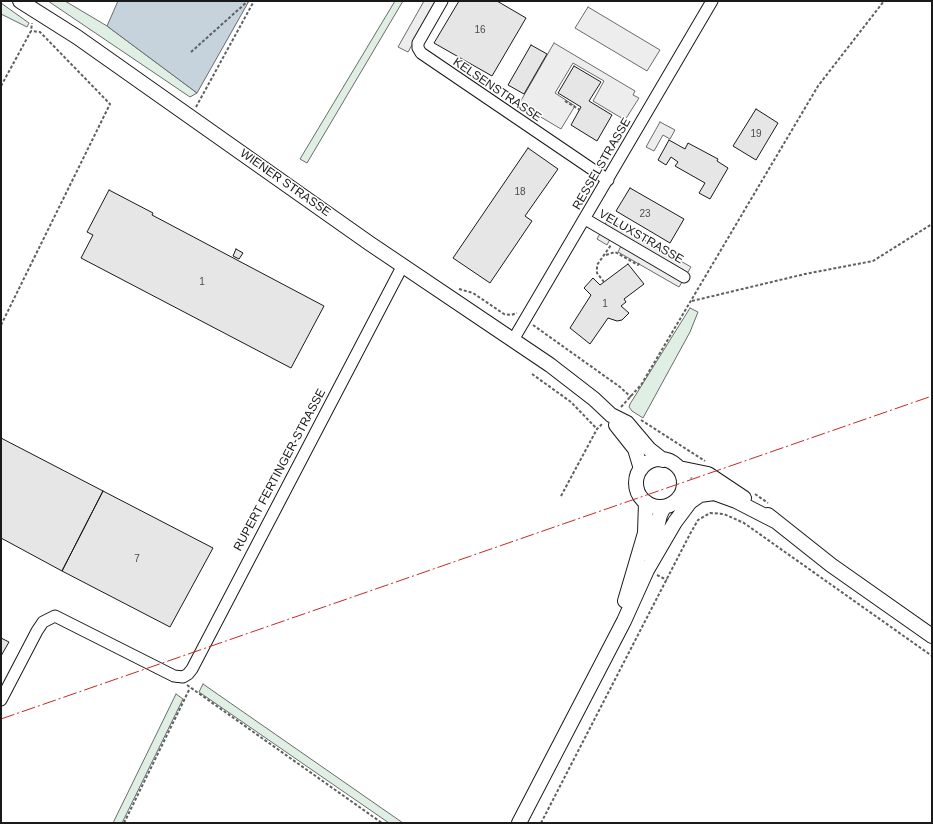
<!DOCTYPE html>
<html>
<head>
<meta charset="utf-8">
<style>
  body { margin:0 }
  #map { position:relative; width:933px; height:824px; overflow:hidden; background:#fff; font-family:Helvetica,sans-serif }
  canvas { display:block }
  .frame { position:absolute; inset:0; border:2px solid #1a1a1a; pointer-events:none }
</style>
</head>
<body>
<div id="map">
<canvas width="933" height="824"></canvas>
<div class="frame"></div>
</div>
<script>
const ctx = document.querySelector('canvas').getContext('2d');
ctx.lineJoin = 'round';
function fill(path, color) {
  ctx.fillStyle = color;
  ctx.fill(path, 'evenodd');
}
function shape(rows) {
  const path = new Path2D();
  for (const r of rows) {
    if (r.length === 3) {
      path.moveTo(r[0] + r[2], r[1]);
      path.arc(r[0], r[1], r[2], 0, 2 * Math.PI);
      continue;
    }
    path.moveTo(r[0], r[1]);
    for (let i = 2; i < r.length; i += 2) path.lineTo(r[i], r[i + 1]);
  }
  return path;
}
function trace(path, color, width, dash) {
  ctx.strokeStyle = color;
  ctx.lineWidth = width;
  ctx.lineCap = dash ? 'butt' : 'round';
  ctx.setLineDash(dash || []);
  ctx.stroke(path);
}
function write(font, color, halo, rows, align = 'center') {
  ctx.font = font + ' Helvetica,sans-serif';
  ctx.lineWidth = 3;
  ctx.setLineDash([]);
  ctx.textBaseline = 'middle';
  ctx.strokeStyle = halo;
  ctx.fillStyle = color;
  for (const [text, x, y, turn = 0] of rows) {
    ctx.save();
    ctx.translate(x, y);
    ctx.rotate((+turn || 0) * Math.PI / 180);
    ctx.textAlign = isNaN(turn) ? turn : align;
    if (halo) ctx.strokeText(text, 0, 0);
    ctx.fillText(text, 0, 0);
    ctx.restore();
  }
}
const green = shape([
  [48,1,65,1,107,26,197,93,190,97,48,1],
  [395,1,403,1,307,163,300,159,395,1],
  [1,3,29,23,27,27,1,14,1,3],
  [690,308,698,312,690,332,643,418,632,411,629,407,630,404,690,308],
  [203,684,403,823,389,823,199,692,203,684],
  [176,694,183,699,122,823,113,823,176,694]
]);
fill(green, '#e0efe3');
trace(green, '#6a6a6a', 1);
const parking = shape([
  [424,1,437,1,408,52,398,47,424,1],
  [588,7,660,50,647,71,575,28,588,7],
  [554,43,635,91,633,95,639,98,625,120,593,101,604,81,573,63,555,93,575,106,561,129,519,104,554,43],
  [660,122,675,130,670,139,663,135,654,151,646,147,660,122],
  [608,219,691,267,679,287,618,252,621,246,610,239,607,245,597,239,608,219]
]);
fill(parking, '#ededed');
trace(parking, '#6a6a6a', 1);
const water = shape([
  [118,1,249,1,197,93,107,26,118,1]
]);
fill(water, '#c6d2dc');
trace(water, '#6a6a6a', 1);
const building = shape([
  [459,1,497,1,526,18,492,76,434,43,459,1],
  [531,45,547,54,524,94,508,85,531,45],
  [574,66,601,82,589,101,612,115,597,141,571,125,581,107,558,93,574,66],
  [756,109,778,123,756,160,733,146,756,109],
  [669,140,685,149,688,143,718,159,717,161,728,168,710,199,699,193,705,183,675,166,678,162,671,157,666,165,658,160,669,140],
  [528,148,558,169,525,216,532,221,490,283,453,258,528,148],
  [630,188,684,219,670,243,616,211,630,188],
  [109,190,153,213,152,215,324,306,291,368,81,258,93,235,87,232,109,190],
  [236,249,243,253,239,259,233,256,236,249],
  [628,264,644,284,624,299,626,302,621,306,629,313,622,320,617,321,608,318,590,344,570,328,591,295,584,288,593,278,600,285,628,264],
  [1,438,103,491,62,571,1,538,1,438],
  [103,491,213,548,170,627,62,571,103,491],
  [1,638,9,642,1,656,1,638]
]);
fill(building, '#e6e6e6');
trace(building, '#1a1a1a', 1);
const minor = shape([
  [442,1,418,43,418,48,421,53,608,180],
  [585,219,684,277],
  [513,340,712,1],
  [1,700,37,631,43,622,55,616,174,676,183,677,188,674,192,669,403,265]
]);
const major = shape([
  [20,1,77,37,369,243,550,365,594,399,611,415,627,423,649,449,663,460],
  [616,425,635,449,641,469],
  [660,483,24],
  [679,468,708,474,744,498],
  [683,490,698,483,721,483],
  [768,515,831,565,932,636],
  [650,556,660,515,664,507],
  [625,601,645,533,646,502],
  [519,823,624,621,647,570,675,522,690,502,700,495,714,493,736,501,775,521]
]);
trace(minor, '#1a1a1a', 13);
trace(major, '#1a1a1a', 16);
trace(shape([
  [191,52,248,1],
  [1,86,31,31,32,23],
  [565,101,580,110],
  [196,107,254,1],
  [606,255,615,252,638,265,640,262],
  [604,282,597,273,597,265,611,245],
  [459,289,473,293,504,314,511,315,517,313],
  [692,301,805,274,873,261,932,224],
  [1,325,110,104,40,32,31,31],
  [533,325,620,387,631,397],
  [532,374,571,402,597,429],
  [621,407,641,385,818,86,884,1],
  [641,420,705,461],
  [755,494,768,503],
  [561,496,597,429,603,423],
  [657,575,667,580],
  [187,685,382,823],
  [124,823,190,688],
  [541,823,690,534,698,520,710,513,724,514,744,523,932,656]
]), '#5f5f5f', 2, [3, 2]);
trace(minor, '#fff', 11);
trace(major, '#fff', 14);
trace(shape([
  [1,719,932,396]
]), '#c62828', 1, [14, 3, 2, 3]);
write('10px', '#4d4d4d', null, [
  ["16",480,30],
  ["19",756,134],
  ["18",520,192],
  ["23",645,214],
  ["1",202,282],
  ["1",605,304],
  ["7",137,559]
]);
write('12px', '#1a1a1a', '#fff', [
  ["KELSENSTRASSE",497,90,34],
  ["RESSELSTRASSE",602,164,-60],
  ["WIENER STRASSE",285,183,35],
  ["VELUXSTRASSE",641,237,30],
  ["RUPERT FERTINGER-STRASSE",280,470,-62]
]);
</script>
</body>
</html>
